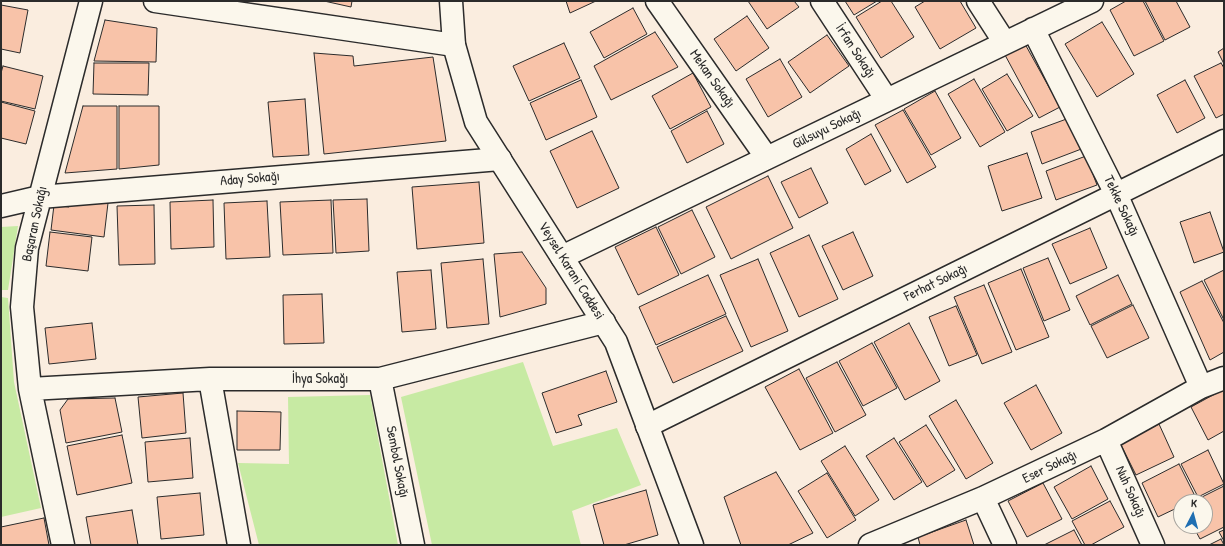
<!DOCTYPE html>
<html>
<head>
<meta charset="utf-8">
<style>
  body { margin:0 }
  #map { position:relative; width:1225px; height:546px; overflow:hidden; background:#faeddf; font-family:"Patrick Hand",sans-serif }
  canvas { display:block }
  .frame { position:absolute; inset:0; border:2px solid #2b2b2b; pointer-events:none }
  .north { position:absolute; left:1173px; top:494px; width:40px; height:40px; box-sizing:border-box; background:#fbf7ec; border:1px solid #a8a59f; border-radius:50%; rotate:6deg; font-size:11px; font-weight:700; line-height:16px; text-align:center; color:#2b2b2b }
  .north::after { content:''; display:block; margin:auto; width:14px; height:18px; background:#1f6fb2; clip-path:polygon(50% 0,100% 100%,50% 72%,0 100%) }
</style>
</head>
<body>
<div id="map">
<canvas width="1225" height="546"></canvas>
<div class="frame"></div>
<div class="north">K</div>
</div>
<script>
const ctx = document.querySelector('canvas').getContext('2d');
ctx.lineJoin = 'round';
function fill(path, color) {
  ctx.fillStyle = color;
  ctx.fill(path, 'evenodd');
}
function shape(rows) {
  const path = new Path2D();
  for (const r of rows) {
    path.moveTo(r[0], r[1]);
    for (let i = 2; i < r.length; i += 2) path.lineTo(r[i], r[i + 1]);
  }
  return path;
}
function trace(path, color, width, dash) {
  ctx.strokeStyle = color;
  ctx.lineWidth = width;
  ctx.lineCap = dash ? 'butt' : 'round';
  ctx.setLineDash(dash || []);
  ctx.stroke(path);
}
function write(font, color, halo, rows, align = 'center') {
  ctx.font = font + ' "Patrick Hand",sans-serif';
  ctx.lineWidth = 3;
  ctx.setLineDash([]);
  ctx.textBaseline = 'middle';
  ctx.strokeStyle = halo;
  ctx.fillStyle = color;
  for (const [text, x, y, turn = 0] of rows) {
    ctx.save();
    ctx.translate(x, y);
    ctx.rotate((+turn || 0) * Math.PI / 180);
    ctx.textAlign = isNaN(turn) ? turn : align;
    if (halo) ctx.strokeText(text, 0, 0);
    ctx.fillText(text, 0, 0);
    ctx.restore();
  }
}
fill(shape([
  [18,226,8,290,1,290,1,227],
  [1,297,8,298,14,382,41,508,1,517],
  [523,362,553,446,617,428,641,485,572,511,581,545,432,545,401,397],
  [370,395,398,545,259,545,238,463,289,464,288,397]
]), '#c7eaa3');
const building = shape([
  [324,1,352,1,351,7,324,1],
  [566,1,596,1,570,13,566,1],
  [748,1,794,1,799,7,767,29,748,1],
  [845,1,877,1,854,15,845,1],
  [882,1,891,1,914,37,881,58,856,17,882,1],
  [925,1,960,1,976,28,940,49,915,7,925,1],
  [1126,1,1143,1,1164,41,1134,56,1110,10,1126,1],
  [1145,1,1176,1,1190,27,1165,40,1145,1],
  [1,5,28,10,20,53,1,49,1,5],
  [633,8,647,34,604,58,590,32,633,8],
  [747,16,769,48,736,71,714,39,747,16],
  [105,20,157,28,156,62,94,61,105,20],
  [1102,22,1134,74,1097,97,1065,44,1102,22],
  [655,32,678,67,611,100,594,66,655,32],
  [827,35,849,66,810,93,788,62,827,35],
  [564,43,580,78,529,101,513,66,564,43],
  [1025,44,1060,107,1039,118,1005,55,1025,44],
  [1224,48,1224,64,1218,52,1224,48],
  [314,53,353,56,354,66,433,57,446,141,324,154,314,53],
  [780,59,802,97,768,117,746,79,780,59],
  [94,63,149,63,148,95,93,94,94,63],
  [1221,63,1224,68,1224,114,1216,118,1194,76,1221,63],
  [3,66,43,76,35,109,1,101,1,73,3,66],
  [693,73,711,107,670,129,652,96,693,73],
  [1007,74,1033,116,1007,131,982,89,1007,74],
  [974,79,1005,132,980,147,948,94,974,79],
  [581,80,597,117,546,140,530,103,581,80],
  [1185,80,1205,118,1177,133,1157,95,1185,80],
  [935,91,961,138,931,155,904,109,935,91],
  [305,99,309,155,273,157,268,102,305,99],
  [1,102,35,111,26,144,1,138,1,102],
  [83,106,117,106,117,169,65,173,83,106],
  [119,106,159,106,159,165,119,169,119,106],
  [903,110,936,167,907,183,875,125,903,110],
  [707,111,724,144,687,163,671,131,707,111],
  [1072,117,1084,148,1042,164,1031,132,1072,117],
  [592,131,619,188,577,208,550,151,592,131],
  [871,134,891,171,865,185,846,149,871,134],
  [1027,153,1042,198,1002,211,988,166,1027,153],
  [1086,156,1097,185,1056,200,1046,171,1086,156],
  [811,168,828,203,799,218,781,182,811,168],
  [768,176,793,228,731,259,706,207,768,176],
  [479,182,484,243,417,249,412,187,479,182],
  [71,198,108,203,104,237,51,230,54,205,69,207,71,198],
  [367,199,369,251,336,253,333,200,367,199],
  [213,200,214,247,171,249,170,202,213,200],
  [331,200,333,253,283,255,280,202,331,200],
  [267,201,270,257,226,259,224,203,267,201],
  [154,205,155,264,119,265,117,206,154,205],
  [692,210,715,257,681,274,658,227,692,210],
  [1210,212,1224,252,1194,263,1180,222,1210,212],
  [656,227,679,275,638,295,615,247,656,227],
  [1090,228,1107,268,1070,284,1052,244,1090,228],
  [50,232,92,237,88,271,46,266,50,232],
  [853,232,873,276,843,290,822,246,853,232],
  [809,235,838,299,799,317,770,253,809,235],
  [522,252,546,288,546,304,500,317,494,254,522,252],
  [1048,258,1070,310,1044,321,1023,268,1048,258],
  [483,259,489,324,447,328,441,263,483,259],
  [758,259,788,331,751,347,720,275,758,259],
  [1021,269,1049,337,1016,350,988,283,1021,269],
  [431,270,436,329,402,332,397,272,431,270],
  [1224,270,1224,320,1204,280,1224,270],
  [708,275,726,314,656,345,639,307,708,275],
  [1118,275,1132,304,1090,325,1076,296,1118,275],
  [1202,281,1224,323,1224,352,1210,360,1180,292,1202,281],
  [984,285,1012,352,982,364,954,297,984,285],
  [322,294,324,343,284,344,283,295,322,294],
  [1133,305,1149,338,1107,358,1091,326,1133,305],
  [956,306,977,355,949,366,929,317,956,306],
  [726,316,743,351,673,383,657,347,726,316],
  [92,323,96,359,49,364,45,328,92,323],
  [909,323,940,381,905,400,874,342,909,323],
  [872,343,897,388,863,406,839,361,872,343],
  [837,362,866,415,835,432,806,378,837,362],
  [799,369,833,433,800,450,765,387,799,369],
  [606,371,617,402,578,415,582,425,556,433,542,393,606,371],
  [1036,385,1062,433,1031,450,1004,403,1036,385],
  [1224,389,1224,431,1208,440,1191,407,1224,389],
  [183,393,186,433,142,438,138,397,183,393],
  [115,398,122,432,66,443,60,410,68,399,115,398],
  [956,400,993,463,966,479,929,416,956,400],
  [237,411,281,412,280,450,237,450,237,411],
  [1159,424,1174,457,1136,475,1120,443,1159,424],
  [926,425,955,470,927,487,899,442,926,425],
  [122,435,132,483,77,495,67,446,122,435],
  [190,438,193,478,148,482,145,442,190,438],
  [894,438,922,482,894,500,866,456,894,438],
  [845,446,879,500,855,516,821,461,845,446],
  [1208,450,1224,484,1198,497,1181,464,1208,450],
  [1179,464,1196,498,1188,502,1181,502,1181,506,1158,517,1142,483,1179,464],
  [1091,466,1108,499,1072,519,1054,487,1091,466],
  [776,472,813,533,788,545,741,545,724,497,776,472],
  [827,473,856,520,827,538,798,491,827,473],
  [1043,483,1062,519,1027,537,1008,501,1043,483],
  [1224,486,1224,527,1200,539,1193,526,1205,526,1205,502,1192,502,1224,486],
  [646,490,658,535,624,545,604,545,593,505,646,490],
  [200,493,204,535,161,539,157,497,200,493],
  [1110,501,1124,527,1091,545,1085,545,1072,521,1110,501],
  [132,510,138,545,91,545,86,517,132,510],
  [44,518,49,545,1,545,1,527,44,518],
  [966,520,974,545,920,545,918,537,966,520],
  [1074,530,1082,545,1044,545,1074,530],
  [1224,530,1224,541,1219,532,1224,530],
  [1221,539,1224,545,1209,545,1221,539]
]);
fill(building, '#f8c3a9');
trace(building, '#2b2b2b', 1);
const street = shape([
  [155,1,454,45],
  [657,1,767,158],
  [822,1,887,100],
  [978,1,1005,43],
  [1033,29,1116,194,1201,387],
  [1,206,40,197,500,159],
  [562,257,1092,1],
  [210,379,239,545],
  [380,379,413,545],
  [30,389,210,379,380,379,604,322],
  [647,426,1224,141],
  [1106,440,1153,545],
  [983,498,1005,545],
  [63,545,30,389,22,307,27,248,91,1],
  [870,545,983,498,1106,440,1201,387,1224,378]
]);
const secondary = shape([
  [451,1,454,45,476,122,616,342,692,545]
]);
trace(street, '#2b2b2b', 25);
trace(secondary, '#2b2b2b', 25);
trace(street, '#fbf7ec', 22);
trace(secondary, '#fbf7ec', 22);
write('14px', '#2b2b2b', '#fbf7ec', [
  ["İrfan Sokağı",855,51,57],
  ["Mekan Sokağı",712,79,55],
  ["Gülsuyu Sokağı",827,129,-26],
  ["Aday Sokağı",250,179,-5],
  ["Tekke Sokağı",1121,206,65],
  ["Başaran Sokağı",35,224,-78],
  ["Veysel Karani Caddesi",571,271,58],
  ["Ferhat Sokağı",936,283,-26],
  ["İhya Sokağı",320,379],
  ["Sembol Sokağı",397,462,79],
  ["Eser Sokağı",1050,467,-26],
  ["Nuh Sokağı",1130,492,66]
]);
</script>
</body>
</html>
